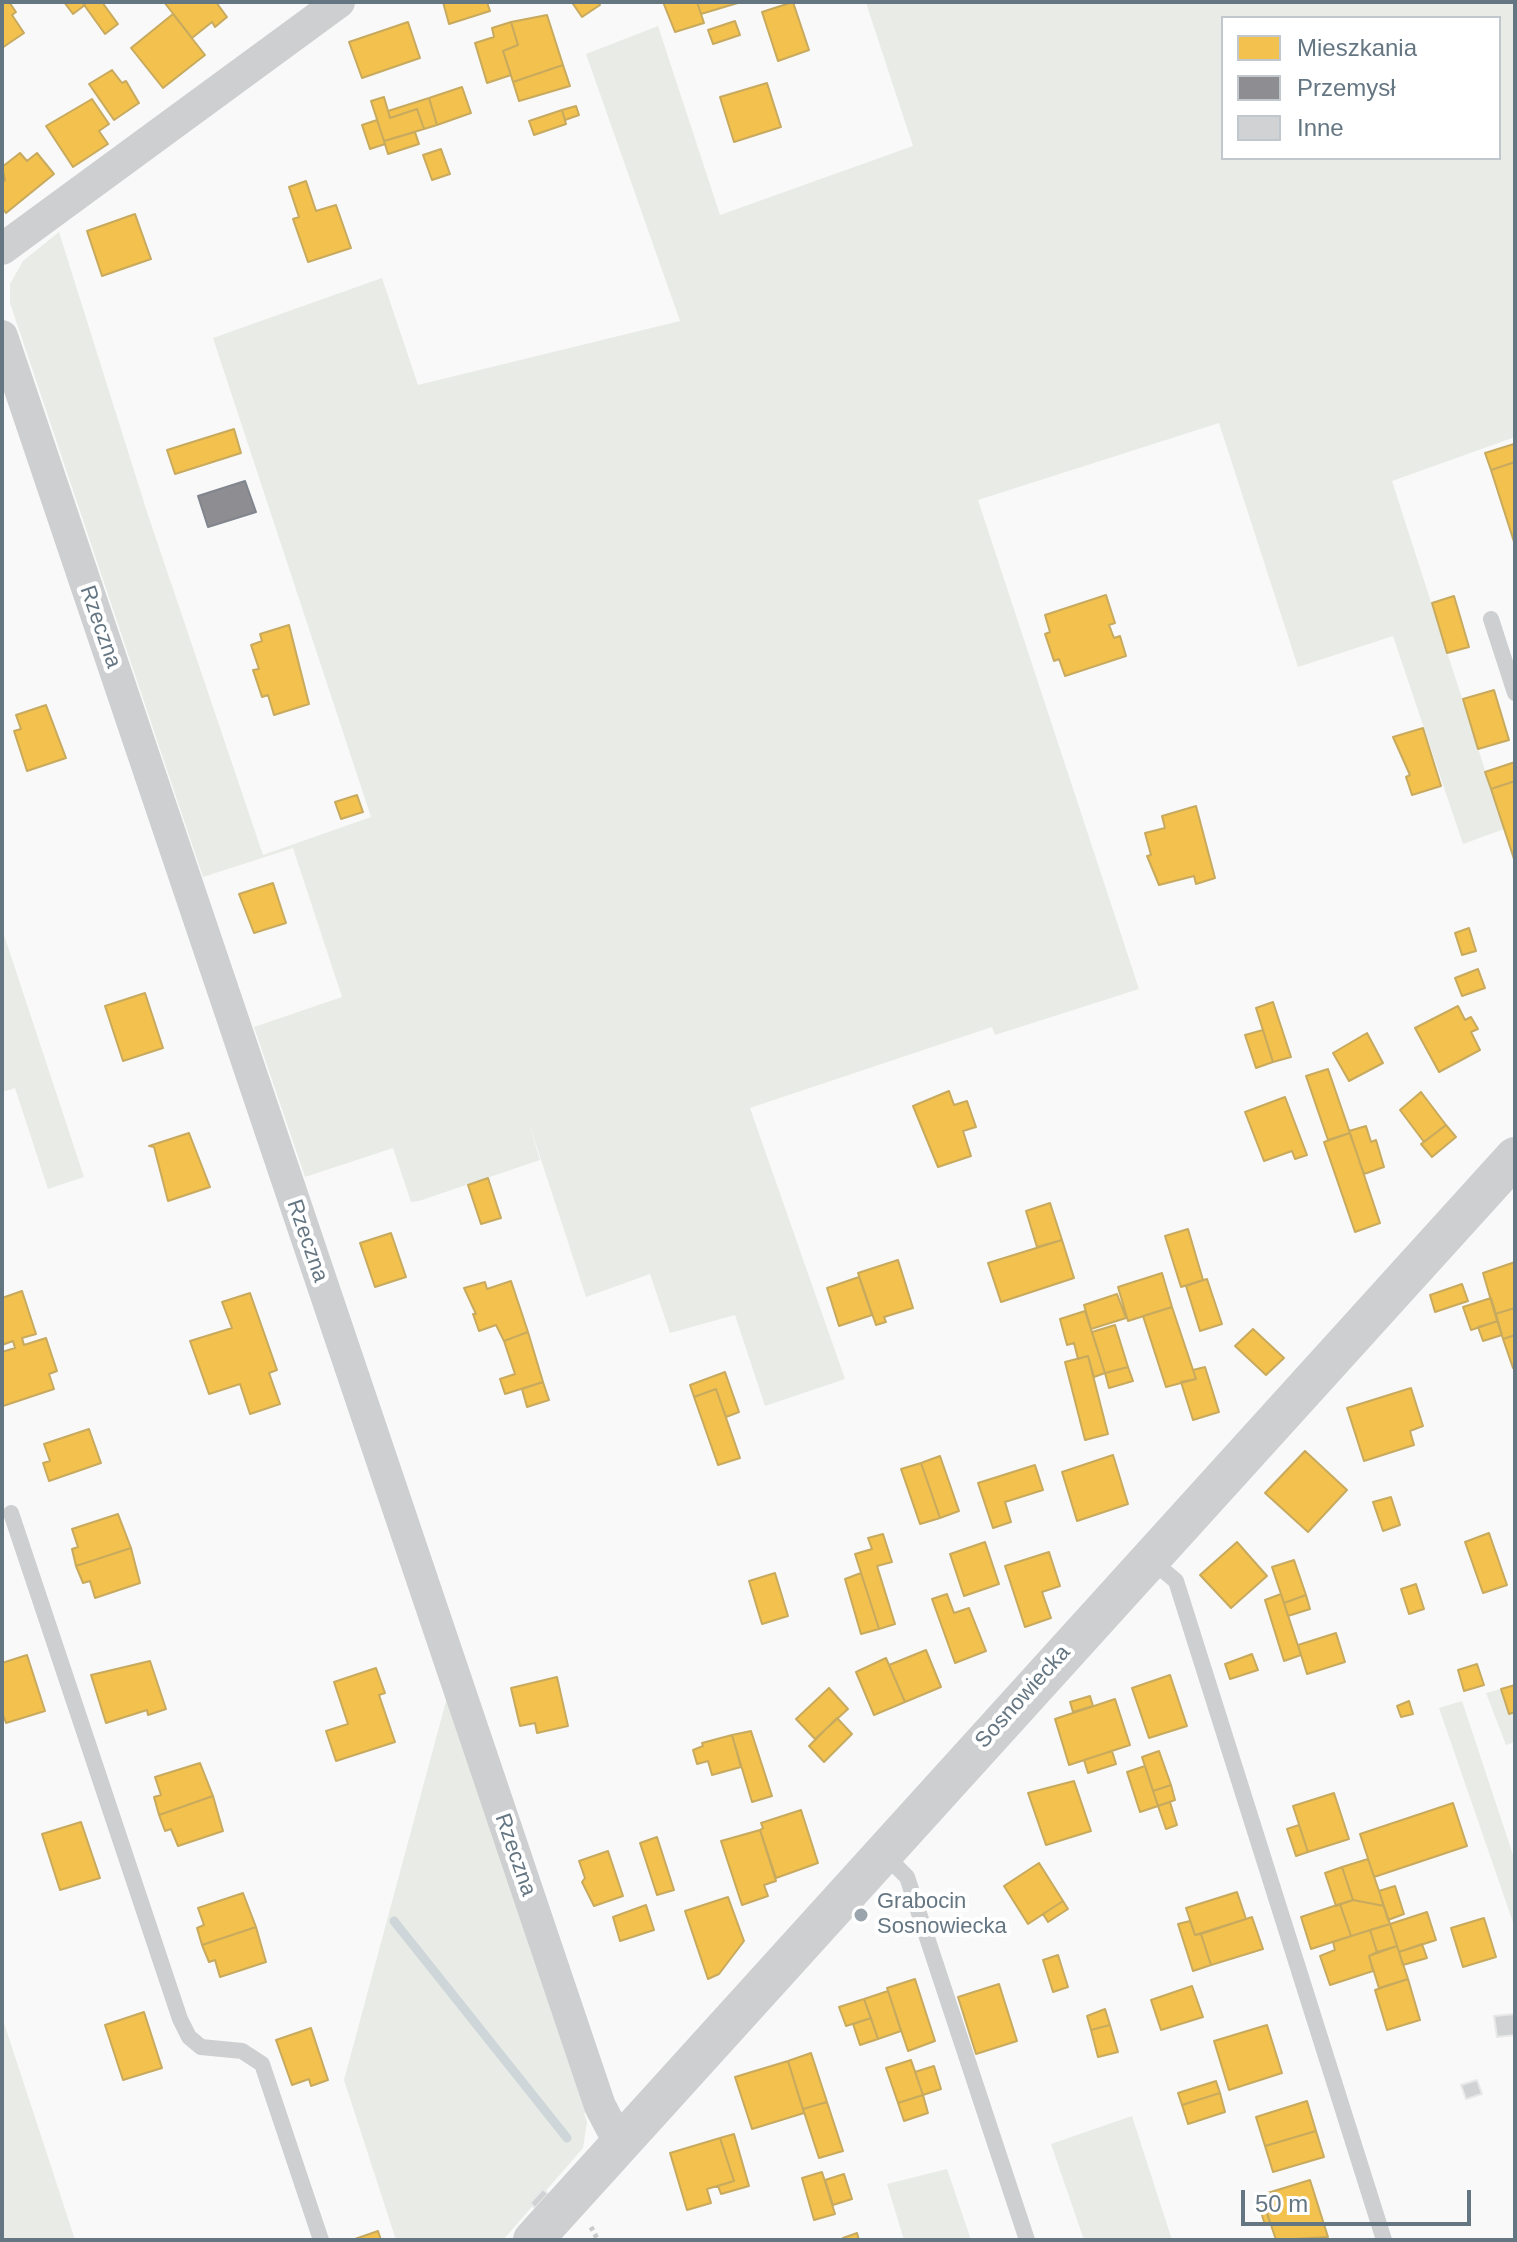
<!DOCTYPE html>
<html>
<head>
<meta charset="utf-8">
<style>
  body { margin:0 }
  #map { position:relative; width:1517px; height:2242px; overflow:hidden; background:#f9f9f9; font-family:Arial,sans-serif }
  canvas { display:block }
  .frame { position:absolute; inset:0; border:4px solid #657683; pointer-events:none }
  .legend { position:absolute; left:1221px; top:16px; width:280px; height:144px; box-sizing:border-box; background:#fff; border:2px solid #c1c8cd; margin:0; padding:10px 14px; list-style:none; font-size:24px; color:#657683 }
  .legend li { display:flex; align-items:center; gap:16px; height:40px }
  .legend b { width:40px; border:2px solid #c1c8cd }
  .scale { position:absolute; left:1241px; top:2190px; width:230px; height:36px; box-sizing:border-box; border:4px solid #657683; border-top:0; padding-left:10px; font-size:24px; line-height:28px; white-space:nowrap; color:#657683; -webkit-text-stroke:6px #fff; paint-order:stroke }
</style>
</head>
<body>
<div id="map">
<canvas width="1517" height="2242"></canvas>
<div class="frame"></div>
<ul class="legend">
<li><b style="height:22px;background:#f2c14e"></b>Mieszkania</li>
<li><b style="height:22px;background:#8d8d92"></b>Przemysł</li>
<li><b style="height:22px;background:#d0d2d3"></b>Inne</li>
</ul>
<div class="scale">50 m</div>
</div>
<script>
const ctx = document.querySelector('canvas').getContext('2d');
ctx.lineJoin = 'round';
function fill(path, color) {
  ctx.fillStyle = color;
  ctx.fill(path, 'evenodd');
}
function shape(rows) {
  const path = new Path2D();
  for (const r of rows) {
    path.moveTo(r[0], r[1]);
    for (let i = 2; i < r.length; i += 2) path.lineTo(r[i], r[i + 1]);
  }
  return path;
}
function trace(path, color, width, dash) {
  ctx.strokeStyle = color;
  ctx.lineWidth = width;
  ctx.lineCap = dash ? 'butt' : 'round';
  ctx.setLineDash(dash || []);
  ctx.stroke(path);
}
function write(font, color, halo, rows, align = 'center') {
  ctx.font = font + ' Arial,sans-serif';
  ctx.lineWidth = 8;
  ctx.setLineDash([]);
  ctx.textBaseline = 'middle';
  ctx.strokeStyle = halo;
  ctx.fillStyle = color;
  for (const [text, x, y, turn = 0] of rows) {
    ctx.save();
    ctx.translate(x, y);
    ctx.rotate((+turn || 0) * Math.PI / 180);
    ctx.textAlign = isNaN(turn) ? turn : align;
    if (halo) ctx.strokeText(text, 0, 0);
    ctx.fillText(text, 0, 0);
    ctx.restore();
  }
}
fill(shape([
  [870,2,1515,2,1515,437,1392,481,1504,829,1463,844,1393,636,1298,667,1219,423,978,500,1139,989,995,1035,992,1027,750,1108,845,1379,765,1406,735,1315,670,1333,650,1274,586,1297,528,1120,540,1160,419,1201,411,1202,393,1148,305,1177,254,1027,342,997,293,848,203,877,10,303,10,284,23,261,59,232,147,512,263,855,371,817,213,338,382,278,418,385,680,321,586,54,658,26,720,215,913,146,866,3],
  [1223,18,1499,18,1499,158,1223,158],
  [2,929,84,1177,48,1189,15,1088,2,1092],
  [1515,1685,1515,1742,1506,1745,1486,1693],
  [449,1690,590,2111,584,2113,587,2122,583,2148,503,2240,396,2240,344,2080],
  [1462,1701,1515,1861,1515,1928,1439,1708],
  [2,2017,47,2154,75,2240,2,2240],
  [1132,2116,1172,2240,1084,2240,1051,2144],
  [947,2169,971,2240,904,2240,887,2184]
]), '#e8ebe6');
const homes = shape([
  [2,2,9,2,16,12,12,15,24,33,2,48,2,2],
  [64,2,82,2,85,5,73,14,64,2],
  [82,2,102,2,118,24,105,34,82,2],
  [164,2,216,2,227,17,215,27,212,22,192,38,164,2],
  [443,2,487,2,490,11,449,24,443,2],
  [576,2,598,2,600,5,582,17,573,4,576,2],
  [663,2,697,2,704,23,675,32,663,2],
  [697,2,741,2,701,14,697,2],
  [793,2,809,50,778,61,762,12,793,2],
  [173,14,205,55,163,88,131,48,173,14],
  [547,15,563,65,513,82,503,51,518,45,511,22,547,15],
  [735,21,740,35,713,44,708,30,735,21],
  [408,22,420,58,362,78,349,42,408,22],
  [511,22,518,45,503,51,511,75,487,83,475,43,494,37,492,28,511,22],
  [563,65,570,86,519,101,513,82,563,65],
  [112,70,122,83,126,81,139,103,114,120,89,84,112,70],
  [767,83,781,127,734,142,720,97,767,83],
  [462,87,471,113,437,125,429,98,462,87],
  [384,97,390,118,417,109,424,129,384,141,371,101,384,97],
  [429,98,437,125,424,129,417,109,390,118,388,111,429,98],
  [92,99,109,124,99,131,108,144,73,167,46,126,92,99],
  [576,106,579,115,565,120,562,110,576,106],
  [562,110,566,124,534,135,529,121,562,110],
  [377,120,385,144,370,149,362,125,377,120],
  [415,132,419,144,388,154,384,141,415,132],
  [441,149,450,174,432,180,423,155,441,149],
  [20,153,27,161,37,153,54,174,6,213,2,208,2,183,5,180,2,167,20,153],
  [306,181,316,211,336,205,351,248,308,262,293,219,299,217,289,187,306,181],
  [135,214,151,259,102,276,87,231,135,214],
  [234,429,241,453,175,474,167,450,234,429],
  [1514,444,1515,462,1491,470,1485,453,1514,444],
  [1515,462,1515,545,1491,470,1515,462],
  [1106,595,1115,623,1109,625,1114,638,1120,636,1126,656,1065,676,1059,659,1054,661,1045,634,1050,632,1045,615,1106,595],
  [1454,596,1469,647,1447,653,1432,603,1454,596],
  [289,625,309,704,274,715,268,695,262,697,253,670,259,669,251,645,262,641,260,634,289,625],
  [1494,690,1509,740,1478,749,1463,699,1494,690],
  [46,705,66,758,27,771,14,731,21,729,16,715,46,705],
  [1423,728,1441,786,1412,795,1406,777,1410,775,1393,737,1423,728],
  [1515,762,1515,781,1491,789,1485,772,1515,762],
  [1515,781,1515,862,1491,789,1515,781],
  [357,795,363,812,341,819,335,802,357,795],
  [1196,806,1215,878,1196,884,1194,876,1159,885,1147,856,1151,855,1145,833,1165,828,1162,816,1196,806],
  [273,883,286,923,254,933,239,894,273,883],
  [1469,928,1476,951,1462,955,1455,933,1469,928],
  [1478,969,1485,988,1462,996,1455,978,1478,969],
  [145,993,163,1048,123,1061,105,1006,145,993],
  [1273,1002,1291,1057,1273,1062,1256,1008,1273,1002],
  [1458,1006,1465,1020,1471,1017,1478,1029,1471,1032,1480,1050,1439,1072,1415,1028,1458,1006],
  [1263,1030,1273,1062,1256,1068,1245,1035,1263,1030],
  [1367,1033,1383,1063,1349,1081,1333,1053,1367,1033],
  [1328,1069,1350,1133,1328,1140,1306,1076,1328,1069],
  [949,1091,954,1105,967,1101,976,1127,963,1131,971,1156,938,1167,913,1106,949,1091],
  [1421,1092,1446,1125,1424,1142,1400,1110,1421,1092],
  [1285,1097,1307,1155,1295,1159,1292,1151,1264,1161,1245,1112,1285,1097],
  [1446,1125,1456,1137,1432,1157,1421,1144,1446,1125],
  [1366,1126,1371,1142,1376,1140,1384,1167,1364,1174,1349,1131,1366,1126],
  [189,1133,210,1187,168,1201,154,1147,149,1146,189,1133],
  [1350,1133,1380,1223,1355,1232,1324,1142,1350,1133],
  [488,1178,501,1218,481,1224,468,1185,488,1178],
  [1050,1203,1062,1240,1037,1247,1026,1211,1050,1203],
  [1188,1229,1203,1280,1181,1287,1165,1236,1188,1229],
  [391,1233,406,1277,375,1287,360,1243,391,1233],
  [1062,1240,1074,1278,1001,1302,988,1263,1062,1240],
  [898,1260,913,1308,884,1317,886,1322,876,1325,858,1273,898,1260],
  [1515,1262,1515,1308,1495,1314,1483,1273,1515,1262],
  [1162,1273,1172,1307,1128,1321,1118,1287,1162,1273],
  [859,1277,872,1315,839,1326,827,1288,859,1277],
  [1207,1279,1222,1324,1200,1331,1186,1286,1207,1279],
  [511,1281,528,1332,504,1341,496,1325,479,1331,473,1314,476,1314,464,1288,485,1282,487,1289,511,1281],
  [1462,1284,1468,1301,1435,1312,1430,1295,1462,1284],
  [22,1291,36,1334,22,1338,24,1345,46,1338,57,1371,49,1374,54,1389,3,1406,2,1352,15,1348,13,1341,2,1345,2,1298,22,1291],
  [250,1293,277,1370,269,1373,280,1404,250,1414,240,1384,209,1394,190,1341,232,1328,222,1302,250,1293],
  [1117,1294,1126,1318,1091,1329,1084,1305,1117,1294],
  [1491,1298,1498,1321,1471,1330,1463,1307,1491,1298],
  [1172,1307,1196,1379,1166,1387,1143,1316,1172,1307],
  [1515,1308,1515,1335,1503,1339,1495,1314,1515,1308],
  [1085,1311,1105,1373,1094,1377,1088,1356,1078,1359,1074,1343,1067,1345,1060,1319,1085,1311],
  [1498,1321,1502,1335,1483,1341,1478,1327,1498,1321],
  [1115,1325,1128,1367,1105,1373,1092,1332,1115,1325],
  [1253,1329,1284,1358,1266,1375,1235,1346,1253,1329],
  [528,1332,543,1382,505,1394,500,1379,515,1374,504,1341,528,1332],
  [1515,1335,1515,1367,1513,1368,1503,1339,1515,1335],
  [1088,1356,1108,1434,1085,1440,1065,1362,1088,1356],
  [1128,1367,1133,1381,1109,1388,1105,1373,1128,1367],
  [1205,1367,1219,1412,1193,1420,1181,1382,1196,1379,1193,1370,1205,1367],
  [725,1372,739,1412,726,1417,716,1389,694,1397,690,1385,725,1372],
  [543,1382,549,1400,527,1407,522,1389,543,1382],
  [1411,1388,1423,1426,1410,1431,1414,1445,1364,1461,1347,1408,1411,1388],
  [716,1389,740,1458,718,1465,694,1397,716,1389],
  [89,1429,101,1463,49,1481,43,1463,50,1461,44,1444,89,1429],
  [1305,1451,1347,1490,1308,1532,1265,1493,1305,1451],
  [1113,1455,1128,1504,1077,1521,1062,1472,1113,1455],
  [940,1456,959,1511,940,1518,921,1463,940,1456],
  [921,1463,940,1518,920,1524,901,1469,921,1463],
  [1035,1465,1043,1490,1005,1502,1011,1522,993,1528,978,1483,1035,1465],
  [1391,1497,1400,1525,1383,1531,1373,1502,1391,1497],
  [118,1514,131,1548,76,1566,72,1549,78,1547,72,1529,118,1514],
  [1489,1533,1507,1585,1483,1593,1465,1542,1489,1533],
  [883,1534,892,1562,877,1566,895,1624,879,1629,855,1554,872,1549,868,1538,883,1534],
  [985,1542,999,1584,964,1596,950,1554,985,1542],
  [1237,1542,1267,1576,1231,1608,1200,1575,1237,1542],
  [131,1548,140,1583,95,1598,90,1581,83,1583,76,1566,131,1548],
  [1049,1552,1060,1586,1042,1592,1051,1618,1025,1627,1005,1566,1049,1552],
  [1294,1560,1306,1595,1284,1603,1272,1567,1294,1560],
  [775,1573,788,1616,762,1624,749,1581,775,1573],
  [861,1573,879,1629,861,1634,845,1579,861,1573],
  [1416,1584,1424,1609,1409,1614,1401,1589,1416,1584],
  [947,1594,954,1613,969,1608,986,1651,955,1663,932,1599,947,1594],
  [1281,1594,1301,1655,1284,1661,1265,1600,1281,1594],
  [1306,1595,1310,1609,1288,1616,1284,1603,1306,1595],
  [1336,1633,1345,1662,1307,1674,1298,1645,1336,1633],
  [926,1650,941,1687,905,1702,889,1665,926,1650],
  [1252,1654,1258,1670,1230,1679,1225,1664,1252,1654],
  [27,1655,45,1711,6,1723,2,1712,2,1663,27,1655],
  [886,1658,905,1702,874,1715,856,1672,886,1658],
  [150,1661,166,1709,148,1715,147,1710,106,1723,91,1675,150,1661],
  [1477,1664,1484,1685,1464,1691,1458,1670,1477,1664],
  [376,1668,385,1693,379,1695,395,1742,336,1761,326,1731,348,1724,334,1682,376,1668],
  [1170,1675,1187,1726,1149,1738,1132,1688,1170,1675],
  [557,1677,568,1726,537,1733,535,1723,520,1726,511,1688,557,1677],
  [1515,1685,1515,1712,1509,1714,1501,1689,1515,1685],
  [829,1688,848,1709,815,1739,796,1719,829,1688],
  [1090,1696,1093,1706,1073,1712,1070,1702,1090,1696],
  [1115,1699,1130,1745,1069,1765,1055,1719,1115,1699],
  [1409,1701,1413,1714,1401,1717,1397,1706,1409,1701],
  [837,1718,852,1734,824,1762,809,1746,837,1718],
  [751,1731,772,1796,752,1802,732,1735,751,1731],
  [732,1735,741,1767,712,1775,708,1761,697,1764,693,1750,703,1746,702,1743,732,1735],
  [1112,1751,1116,1764,1088,1773,1084,1760,1112,1751],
  [1159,1751,1171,1785,1153,1791,1142,1757,1159,1751],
  [200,1763,213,1796,159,1815,154,1797,161,1795,155,1777,200,1763],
  [1145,1766,1158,1806,1140,1812,1127,1772,1145,1766],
  [1074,1781,1091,1831,1046,1845,1028,1793,1074,1781],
  [1171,1785,1175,1800,1158,1806,1153,1791,1171,1785],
  [1334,1793,1349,1839,1308,1852,1293,1806,1334,1793],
  [213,1796,223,1831,178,1846,171,1829,165,1831,159,1815,213,1796],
  [1170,1802,1177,1825,1166,1829,1158,1806,1170,1802],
  [1453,1803,1467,1846,1374,1877,1360,1834,1453,1803],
  [801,1810,818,1863,776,1878,760,1830,763,1828,761,1823,801,1810],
  [81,1822,100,1878,60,1890,42,1834,81,1822],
  [1299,1825,1308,1852,1296,1856,1287,1829,1299,1825],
  [760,1830,776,1881,764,1885,768,1896,742,1905,721,1841,760,1830],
  [657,1837,674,1890,657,1895,640,1843,657,1837],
  [608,1851,623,1896,594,1906,582,1882,585,1878,579,1861,608,1851],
  [1368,1859,1379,1891,1384,1906,1353,1900,1342,1867,1368,1859],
  [1039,1863,1063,1901,1028,1924,1004,1886,1039,1863],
  [1342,1867,1353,1900,1336,1906,1325,1873,1342,1867],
  [1395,1886,1404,1914,1388,1920,1379,1891,1395,1886],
  [1237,1892,1246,1919,1195,1935,1186,1908,1237,1892],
  [243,1893,256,1927,202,1945,197,1928,204,1925,198,1908,243,1893],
  [728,1897,744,1941,719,1974,708,1979,685,1911,728,1897],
  [1353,1900,1384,1906,1390,1924,1351,1936,1340,1904,1353,1900],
  [1063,1901,1068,1909,1048,1922,1043,1914,1063,1901],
  [1340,1904,1351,1936,1311,1949,1301,1917,1340,1904],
  [646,1905,654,1930,620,1941,613,1917,646,1905],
  [1427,1912,1436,1940,1399,1952,1390,1924,1427,1912],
  [1252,1917,1263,1949,1211,1965,1201,1934,1252,1917],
  [1484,1918,1496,1957,1463,1967,1451,1928,1484,1918],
  [1190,1921,1195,1935,1201,1934,1211,1965,1193,1971,1178,1924,1190,1921],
  [1390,1924,1397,1946,1377,1952,1370,1930,1390,1924],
  [256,1927,266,1962,220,1977,215,1960,209,1962,202,1945,256,1927],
  [1370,1930,1377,1952,1369,1956,1373,1971,1330,1985,1320,1956,1335,1950,1333,1942,1370,1930],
  [1422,1944,1427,1958,1403,1965,1399,1952,1422,1944],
  [1397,1946,1408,1979,1379,1988,1369,1956,1397,1946],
  [1058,1955,1068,1987,1053,1992,1043,1960,1058,1955],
  [915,1979,935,2041,908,2051,887,1988,915,1979],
  [1408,1979,1420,2020,1387,2030,1375,1990,1408,1979],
  [999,1984,1017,2041,976,2054,958,1997,999,1984],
  [1192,1986,1203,2017,1161,2030,1151,2000,1192,1986],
  [888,1991,901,2031,878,2039,864,1999,888,1991],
  [864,1999,871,2018,846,2026,839,2007,864,1999],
  [1105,2009,1110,2025,1091,2030,1087,2016,1105,2009],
  [144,2012,162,2068,123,2080,105,2025,144,2012],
  [871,2018,878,2039,860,2045,853,2024,871,2018],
  [1110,2025,1118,2052,1098,2057,1091,2030,1110,2025],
  [1267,2025,1282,2073,1229,2090,1214,2041,1267,2025],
  [311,2028,328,2080,311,2086,309,2079,292,2085,276,2040,311,2028],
  [811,2053,827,2102,803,2109,788,2061,811,2053],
  [911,2060,923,2095,898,2103,886,2068,911,2060],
  [788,2061,804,2113,752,2129,735,2077,788,2061],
  [934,2066,941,2089,923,2095,915,2072,934,2066],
  [1216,2081,1220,2093,1182,2105,1178,2093,1216,2081],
  [1220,2093,1225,2112,1188,2124,1182,2105,1220,2093],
  [923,2095,928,2113,904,2121,898,2103,923,2095],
  [1307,2101,1316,2131,1265,2146,1256,2117,1307,2101],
  [827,2102,843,2151,819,2158,803,2109,827,2102],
  [1316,2131,1324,2157,1273,2172,1265,2146,1316,2131],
  [734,2134,749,2186,721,2194,718,2186,734,2181,720,2138,734,2134],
  [720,2138,734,2181,707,2189,711,2203,687,2210,670,2153,720,2138],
  [822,2172,835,2214,814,2220,802,2178,822,2172],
  [844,2174,852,2199,833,2205,825,2180,844,2174],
  [1310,2180,1328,2237,1276,2240,1261,2195,1310,2180],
  [1263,2200,1270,2223,1265,2225,1258,2202,1263,2200],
  [378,2231,381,2240,352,2240,378,2231],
  [857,2233,859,2240,843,2240,843,2238,857,2233]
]);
fill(homes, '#f2c14e');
trace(homes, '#c8aa5e', 2);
const industry = shape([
  [245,481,256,512,208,527,198,496,245,481]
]);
fill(industry, '#8d8d92');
trace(industry, '#81868e', 2);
trace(shape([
  [394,1921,567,2138]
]), '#ced6d9', 9);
const building = shape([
  [1515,2014,1515,2035,1497,2037,1494,2016,1515,2014],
  [1477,2080,1482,2094,1466,2099,1461,2085,1477,2080],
  [543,2189,548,2194,535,2208,530,2203,543,2189]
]);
fill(building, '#d0d2d3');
trace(building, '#e8e8e8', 2);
trace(shape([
  [591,2227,598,2240]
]), '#cbcccd', 5, [4, 4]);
trace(shape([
  [1491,619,1515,693],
  [11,1513,180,2019,189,2037,201,2047,242,2051,262,2064,321,2240],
  [1151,1560,1176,1581,1384,2240],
  [883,1853,907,1877,1027,2240]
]), '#cecfd0', 16);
trace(shape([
  [2,249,339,2],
  [2,336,600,2106,612,2129,623,2140]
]), '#cecfd0', 32);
trace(shape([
  [533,2240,1515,1157]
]), '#cecfd0', 40);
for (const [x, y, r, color] of [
  [861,1915,8,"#99a4ac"]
]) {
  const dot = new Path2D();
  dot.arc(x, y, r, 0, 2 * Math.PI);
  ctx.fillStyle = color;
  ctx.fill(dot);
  trace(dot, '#fff', 3);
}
write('22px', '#657683', '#fff', [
  ["Rzeczna",100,627,71],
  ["Rzeczna",307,1241,71],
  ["Sosnowiecka",1023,1697,-48],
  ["Rzeczna",515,1855,71]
]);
write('22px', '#657683', '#fff', [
  ["Grabocin",877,1902],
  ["Sosnowiecka",877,1927]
], 'left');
</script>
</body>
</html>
